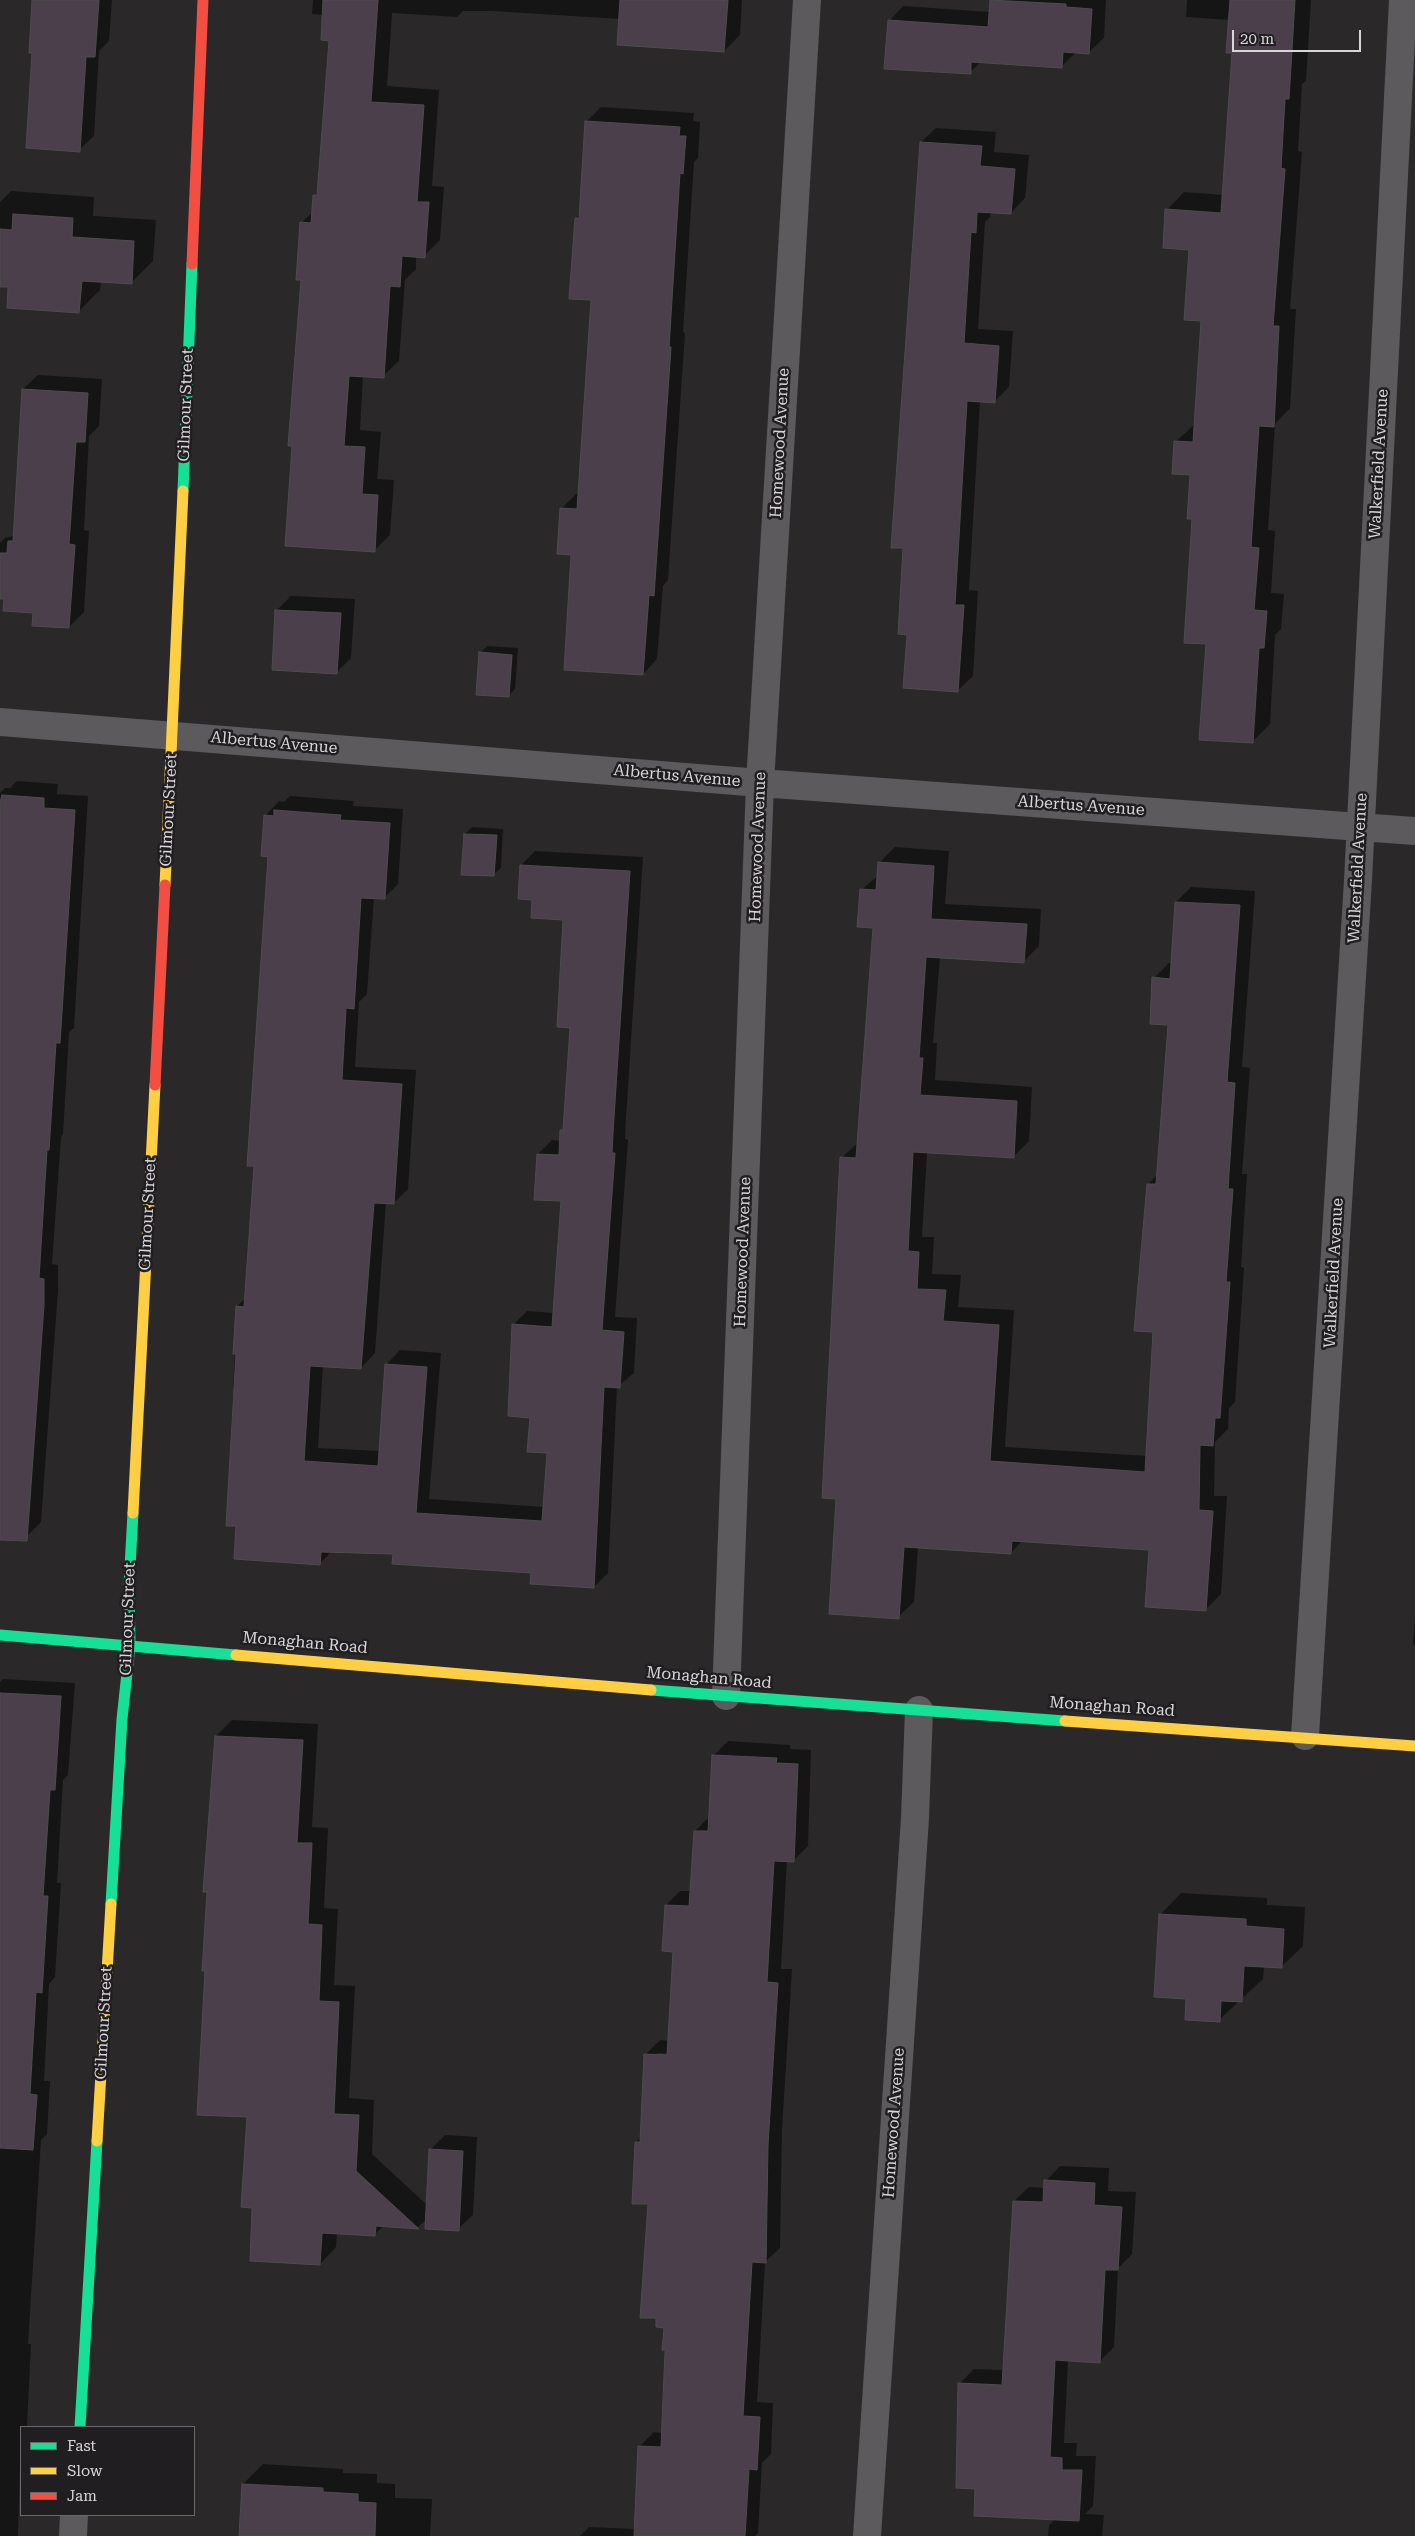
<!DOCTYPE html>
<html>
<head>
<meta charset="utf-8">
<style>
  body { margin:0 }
  #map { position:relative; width:1415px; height:2536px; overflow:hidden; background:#2a2829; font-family:"Roboto Serif",serif }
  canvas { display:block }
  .legend { position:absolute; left:20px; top:2426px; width:175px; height:90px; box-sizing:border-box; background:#211e21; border:1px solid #6b686b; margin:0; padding:6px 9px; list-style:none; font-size:15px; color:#d9d6d9 }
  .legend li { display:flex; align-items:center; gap:10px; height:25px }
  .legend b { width:25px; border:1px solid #6b686b }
  .scale { position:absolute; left:1232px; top:30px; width:129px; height:22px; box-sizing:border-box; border:2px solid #d9d6d9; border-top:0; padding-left:6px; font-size:15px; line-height:18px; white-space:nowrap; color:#d9d6d9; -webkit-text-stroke:4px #211e21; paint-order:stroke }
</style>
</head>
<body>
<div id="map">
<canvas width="1415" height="2536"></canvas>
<ul class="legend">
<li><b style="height:6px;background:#16e098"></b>Fast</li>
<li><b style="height:6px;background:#ffcf43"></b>Slow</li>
<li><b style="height:6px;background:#f24e42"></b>Jam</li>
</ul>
<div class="scale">20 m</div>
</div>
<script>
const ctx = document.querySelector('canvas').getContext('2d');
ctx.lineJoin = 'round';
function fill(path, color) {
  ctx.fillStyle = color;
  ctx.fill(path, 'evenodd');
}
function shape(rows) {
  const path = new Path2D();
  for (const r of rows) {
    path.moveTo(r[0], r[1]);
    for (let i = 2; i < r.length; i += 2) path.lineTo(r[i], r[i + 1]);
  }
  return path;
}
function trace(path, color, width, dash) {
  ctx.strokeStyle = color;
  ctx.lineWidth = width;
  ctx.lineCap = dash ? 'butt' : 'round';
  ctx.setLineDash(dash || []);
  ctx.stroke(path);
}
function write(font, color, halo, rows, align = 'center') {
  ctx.font = font + ' "Roboto Serif",serif';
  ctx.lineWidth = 5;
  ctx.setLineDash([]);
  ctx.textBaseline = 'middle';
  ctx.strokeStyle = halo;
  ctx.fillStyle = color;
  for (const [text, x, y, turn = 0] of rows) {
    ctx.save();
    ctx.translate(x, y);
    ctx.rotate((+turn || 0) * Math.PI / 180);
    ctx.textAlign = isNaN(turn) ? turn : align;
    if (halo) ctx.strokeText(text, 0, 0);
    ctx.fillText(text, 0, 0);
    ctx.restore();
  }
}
fill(shape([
  [34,0,112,0,109,41,99,51,94,136,79,150,34,52],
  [313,0,742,0,740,35,724,51,620,19,492,11,463,11,457,17,392,13,387,86,439,90,432,186,444,187,440,240,424,256,416,256,416,269,405,280,399,361,383,376,363,375,360,430,381,432,377,479,394,480,390,535,374,551,287,545,302,279,301,223,314,211,315,195,319,191,330,40,324,15,312,14],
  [991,0,1106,0,1104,38,1089,52,1076,52,1061,67,981,62,970,72,889,21,903,6,990,12],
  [1187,0,1311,0,1306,81,1302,84,1298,151,1302,152,1290,309,1296,309,1290,408,1275,424,1268,530,1275,531,1271,593,1284,594,1281,629,1275,635,1270,724,1252,742,1207,643,1194,518,1192,474,1175,442,1195,424,1202,320,1190,248,1167,210,1184,192,1223,195,1233,52,1230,20,1186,17],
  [601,107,694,113,693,121,700,122,698,158,694,162,683,332,685,333,668,580,663,586,657,659,643,674,573,554,561,509,576,494,579,494,592,299,576,218,581,213,587,121],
  [936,128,996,132,994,152,1029,155,1025,198,1011,213,991,212,990,217,985,222,978,329,1013,331,1009,387,994,402,980,401,969,590,978,591,973,676,958,690,908,634,921,142],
  [11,191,94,197,93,216,156,220,153,261,131,283,101,281,100,290,78,312,10,286,0,285,0,202],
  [38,375,102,379,99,426,89,436,84,530,89,531,84,612,69,627,5,598,0,598,0,543,5,538,14,536,23,389],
  [291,596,355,599,351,658,336,673,277,610],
  [487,646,518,648,515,689,508,696,480,653],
  [17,781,58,784,57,794,88,796,74,1028,69,1032,63,1134,61,1137,52,1264,58,1265,58,1290,41,1522,27,1536,0,1534,0,793,5,788,10,788],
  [290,796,354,801,353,806,403,809,398,884,384,898,374,897,367,994,359,1002,355,1067,416,1070,408,1189,394,1203,386,1202,375,1353,361,1368,323,1365,318,1448,381,1451,386,1365,400,1350,441,1353,429,1499,544,1507,548,1452,531,1417,513,1325,527,1311,554,1313,562,1200,538,1154,552,1140,561,1141,562,1130,565,1127,571,1027,564,919,533,899,521,865,535,851,643,857,626,1118,625,1139,628,1140,615,1317,637,1318,634,1373,617,1387,608,1573,594,1587,532,1572,394,1553,332,1551,319,1564,237,1525,227,1525,237,1306,246,1298,255,1165,269,855,265,816,279,801,284,802],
  [472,827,503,829,501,868,493,875,465,834],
  [895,847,949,851,945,904,1041,909,1039,946,1024,961,940,957,933,1043,937,1043,935,1080,1032,1087,1029,1141,1013,1157,927,1152,922,1237,934,1237,932,1274,961,1275,958,1307,1014,1310,1005,1447,1148,1456,1155,1330,1148,1184,1158,1174,1169,1024,1154,978,1169,963,1172,963,1176,902,1191,887,1255,891,1242,1067,1250,1068,1242,1174,1247,1174,1241,1267,1244,1268,1235,1402,1229,1408,1228,1429,1215,1442,1214,1496,1227,1496,1221,1594,1205,1610,1150,1549,1023,1540,1011,1553,918,1547,914,1602,898,1617,837,1498,841,1158,858,1143,874,927,861,890,879,875,879,863],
  [1415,1615,1415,1645,1413,1645],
  [3,1679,75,1683,68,1775,63,1780,57,1883,61,1883,55,1977,49,1984,44,2081,50,2081,47,2134,41,2140,28,2344,31,2344,27,2427,21,2427,18,2536,0,2536,0,1682],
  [232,1720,318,1724,312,1827,328,1828,324,1908,338,1909,334,1985,355,1986,349,2098,374,2100,372,2154,427,2205,430,2150,445,2135,477,2137,473,2215,458,2229,427,2219,418,2227,384,2226,375,2234,337,2233,336,2247,320,2264,254,2207,216,1736],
  [728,1741,790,1745,790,1749,811,1750,808,1846,793,1861,787,1860,781,1969,792,1969,782,2130,780,2248,765,2262,757,2402,773,2403,771,2454,762,2463,758,2533,755,2536,580,2536,589,2527,635,2529,639,2447,654,2432,662,2433,665,2326,649,2203,636,2142,641,2137,646,2054,660,2040,670,2041,675,1950,666,1905,680,1891,691,1891,695,1831,710,1816,713,1756],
  [657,2053,674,2054,674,2057,657,2056],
  [1181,1893,1267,1898,1267,1905,1305,1907,1303,1946,1281,1967,1264,1966,1263,1979,1219,2020,1187,1997,1160,1915],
  [1060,2166,1109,2168,1108,2191,1136,2192,1132,2254,1118,2268,1114,2347,1099,2362,1068,2360,1064,2443,1077,2443,1076,2456,1096,2456,1093,2506,1085,2514,1104,2515,1102,2536,1048,2536,1049,2525,1055,2519,977,2488,960,2383,974,2369,1004,2370,1014,2201,1029,2187,1045,2188,1046,2181],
  [263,2464,343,2469,343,2473,377,2474,377,2483,395,2484,395,2498,432,2499,430,2536,241,2536,243,2484]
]), '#0007');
const building = shape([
  [32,0,99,0,95,57,86,57,80,152,26,148,32,53,29,53,32,0],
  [323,0,378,0,371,102,424,105,417,202,429,202,425,258,402,256,400,287,390,286,384,378,349,376,344,446,365,447,362,494,378,495,375,552,285,546,292,446,288,446,301,280,296,280,300,222,311,223,313,195,317,195,329,41,321,40,323,0],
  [620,0,728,0,724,52,617,45,620,0],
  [990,0,1066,4,1066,7,1092,9,1089,54,1063,52,1062,68,971,62,971,74,884,69,888,20,988,27,990,0],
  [1230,0,1295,0,1289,99,1285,99,1281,168,1285,169,1273,326,1279,326,1274,427,1259,426,1251,547,1259,548,1254,610,1267,611,1264,648,1259,648,1253,743,1199,740,1206,644,1184,643,1192,519,1187,519,1190,475,1172,474,1174,441,1193,442,1201,321,1184,320,1189,250,1163,248,1165,209,1221,213,1232,53,1226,53,1230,0],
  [585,121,680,127,679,136,686,136,683,174,680,173,669,347,671,347,654,596,649,595,643,675,564,670,571,555,557,554,560,508,577,509,591,300,569,299,575,218,579,218,585,121],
  [920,142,982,146,980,166,1015,169,1011,214,977,212,976,233,971,232,964,343,999,346,995,403,967,401,955,605,964,605,958,692,903,688,907,635,898,634,903,548,891,548,920,142],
  [13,214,73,218,72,237,134,241,132,284,82,281,79,313,7,308,8,287,0,287,0,229,12,230,13,214],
  [22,389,88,393,85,442,76,442,69,544,75,545,69,628,32,626,33,613,3,611,4,599,0,599,0,553,7,553,8,541,13,541,22,389],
  [275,610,341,613,337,674,272,670,275,610],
  [479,652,512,655,509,697,476,695,479,652],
  [2,795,44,798,44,808,75,810,60,1043,56,1043,49,1150,47,1150,39,1278,44,1279,44,1305,27,1541,0,1540,0,802,2,795],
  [274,810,341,815,340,820,390,823,385,899,361,898,354,1009,346,1008,342,1080,402,1084,394,1204,374,1203,361,1369,310,1366,304,1461,378,1466,385,1364,427,1367,416,1513,542,1521,547,1453,527,1452,530,1418,508,1416,512,1324,552,1327,561,1201,534,1200,537,1154,559,1155,560,1130,563,1130,570,1028,557,1027,563,920,531,918,532,900,518,899,520,865,630,871,613,1133,612,1153,615,1153,602,1330,624,1332,620,1388,604,1387,594,1588,530,1584,531,1573,392,1564,393,1554,321,1552,320,1565,234,1559,236,1526,226,1526,236,1354,233,1354,236,1306,244,1307,254,1166,247,1166,268,857,261,856,264,815,274,816,274,810],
  [464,834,497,835,494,876,461,875,464,834],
  [878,862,934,866,931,919,1027,924,1024,963,926,957,919,1058,923,1058,920,1095,1017,1101,1014,1158,913,1152,908,1251,919,1252,917,1289,946,1290,943,1321,999,1325,990,1461,1145,1472,1153,1332,1134,1331,1147,1184,1156,1184,1168,1025,1150,1024,1152,977,1170,979,1175,902,1240,905,1227,1082,1235,1083,1228,1189,1233,1189,1226,1282,1230,1282,1220,1418,1215,1418,1213,1446,1200,1445,1199,1510,1213,1511,1206,1611,1145,1607,1149,1550,1012,1541,1011,1554,904,1547,899,1619,829,1614,836,1499,822,1498,840,1157,856,1158,873,928,857,927,860,889,876,890,878,862],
  [0,1693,61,1696,55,1790,50,1790,43,1896,48,1896,42,1993,36,1992,30,2094,37,2095,33,2150,0,2148,0,1693],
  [215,1736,303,1740,297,1843,312,1843,308,1924,322,1925,319,2001,339,2002,334,2114,359,2115,356,2171,419,2229,376,2226,375,2236,322,2233,320,2265,250,2261,252,2208,241,2207,247,2117,197,2115,205,1971,202,1971,207,1892,203,1892,215,1736],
  [712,1755,777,1758,776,1763,798,1764,794,1862,774,1861,767,1982,778,1983,768,2145,766,2263,752,2262,743,2416,760,2417,757,2470,749,2469,745,2536,634,2536,638,2446,661,2447,665,2350,662,2350,664,2328,656,2327,656,2318,640,2318,648,2204,632,2204,635,2142,640,2142,644,2054,667,2055,673,1952,662,1951,665,1905,689,1906,694,1831,708,1831,712,1755],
  [1159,1914,1246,1919,1246,1926,1284,1929,1282,1968,1244,1966,1242,2002,1221,2001,1220,2022,1185,2020,1186,1999,1154,1997,1159,1914],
  [429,2149,463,2151,459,2231,425,2229,429,2149],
  [1044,2180,1095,2183,1094,2205,1122,2207,1118,2270,1105,2270,1100,2363,1055,2360,1050,2457,1062,2458,1062,2470,1082,2470,1079,2521,974,2516,975,2489,956,2488,958,2383,1002,2385,1013,2201,1043,2202,1044,2180],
  [242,2484,323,2488,323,2492,358,2494,358,2502,376,2503,375,2536,239,2536,242,2484]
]);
fill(building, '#4a3f4a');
trace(building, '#4e4c4d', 1);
trace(shape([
  [0,722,760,783,1415,831],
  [726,1696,760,783,807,0],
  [1305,1736,1358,880,1403,0],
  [73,2536,74,2515],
  [867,2536,915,1818,919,1710]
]), '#5c5a5c', 28);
trace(shape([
  [183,491,192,264],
  [0,1635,236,1655],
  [651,1690,1065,1721],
  [111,1904,122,1719,130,1645,129,1585,133,1513],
  [80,2427,97,2141]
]), '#16e098', 11);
trace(shape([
  [165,885,183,491],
  [133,1513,155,1085],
  [236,1655,651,1690],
  [1065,1721,1415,1746],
  [97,2141,111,1904]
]), '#ffcf43', 11);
trace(shape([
  [192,264,203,0],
  [155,1085,165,885]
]), '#f24e42', 11);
write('16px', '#d9d6d9', '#211e21', [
  ["Gilmour Street",186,405,-88],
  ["Homewood Avenue",780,443,-87],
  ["Walkerfield Avenue",1379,464,-87],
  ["Albertus Avenue",274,743,5],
  ["Albertus Avenue",677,776,5],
  ["Albertus Avenue",1081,806,4],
  ["Gilmour Street",169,810,-87],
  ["Homewood Avenue",758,847,-88],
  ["Walkerfield Avenue",1358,868,-87],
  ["Gilmour Street",148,1214,-87],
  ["Homewood Avenue",743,1252,-88],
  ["Walkerfield Avenue",1334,1273,-87],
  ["Gilmour Street",128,1619,-88],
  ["Monaghan Road",305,1643,5],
  ["Monaghan Road",709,1678,5],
  ["Monaghan Road",1112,1707,4],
  ["Gilmour Street",104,2023,-87],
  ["Homewood Avenue",894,2123,-86]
]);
</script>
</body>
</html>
